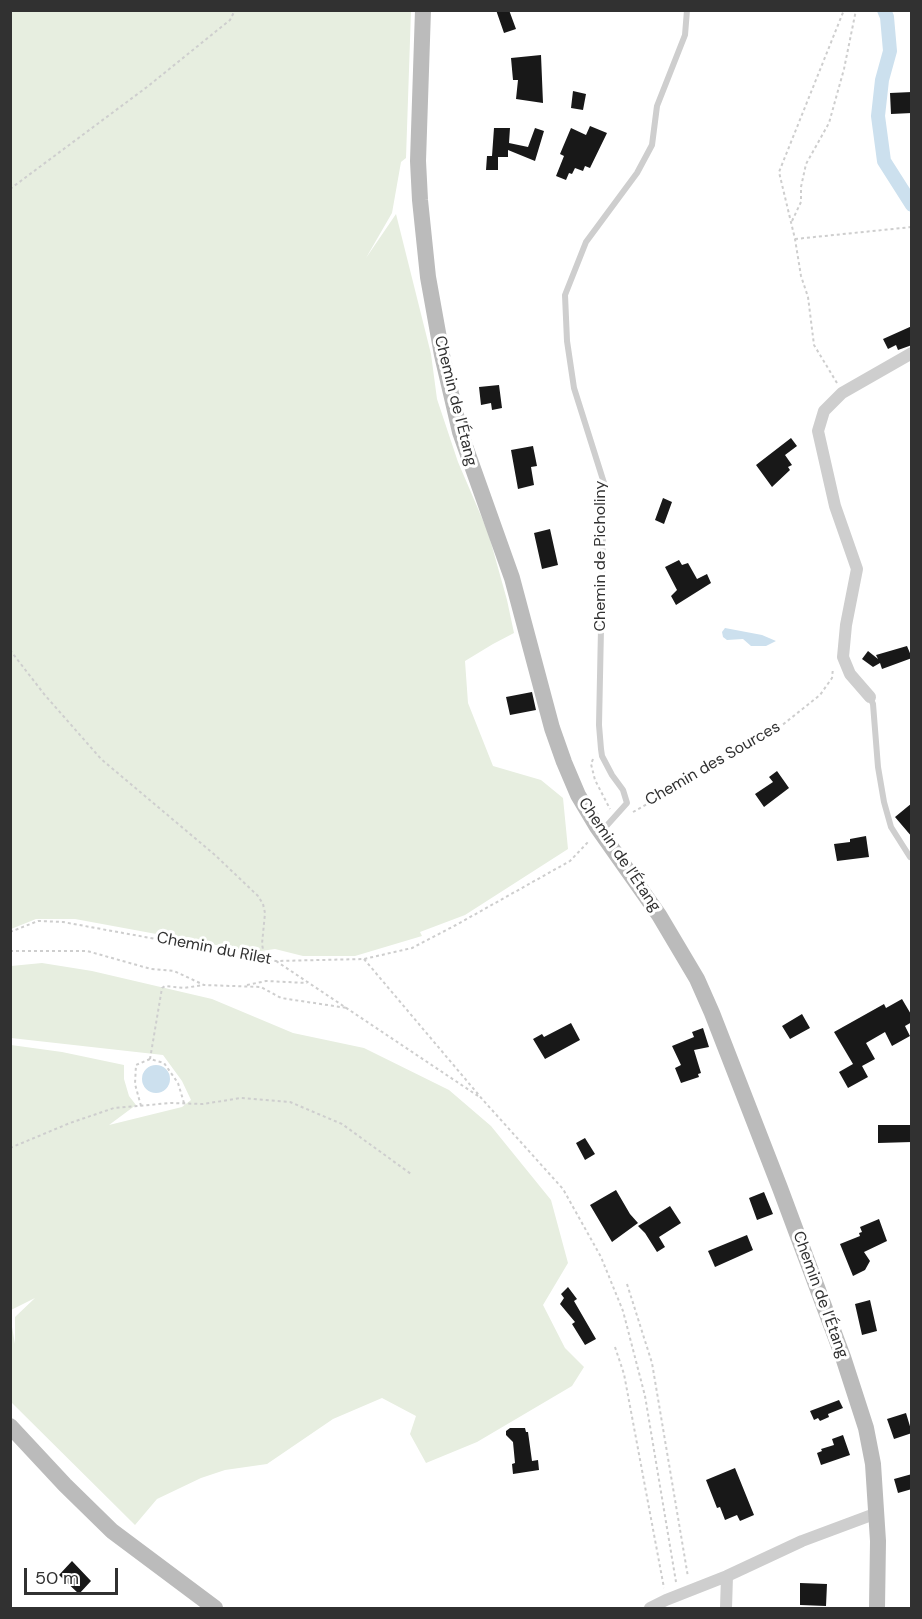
<!DOCTYPE html>
<html>
<head>
<meta charset="utf-8">
<style>
  body { margin:0 }
  #map { position:relative; width:922px; height:1619px; overflow:hidden; background:#fff; font-family:"DM Sans",sans-serif }
  canvas { display:block }
  .frame { position:absolute; inset:0; border:12px solid #313131; pointer-events:none }
  .scale { position:absolute; left:24px; top:1568px; width:94px; height:27px; box-sizing:border-box; border:3px solid #313131; border-top:0; padding-left:8px; font-size:18px; line-height:21px; white-space:nowrap; color:#313131; -webkit-text-stroke:4px #fff; paint-order:stroke }
</style>
</head>
<body>
<div id="map">
<canvas width="922" height="1619"></canvas>
<div class="frame"></div>
<div class="scale">50 m</div>
</div>
<script>
const ctx = document.querySelector('canvas').getContext('2d');
ctx.lineJoin = 'round';
function fill(path, color) {
  ctx.fillStyle = color;
  ctx.fill(path, 'evenodd');
}
function shape(rows) {
  const path = new Path2D();
  for (const r of rows) {
    if (r.length === 3) {
      path.moveTo(r[0] + r[2], r[1]);
      path.arc(r[0], r[1], r[2], 0, 2 * Math.PI);
      continue;
    }
    path.moveTo(r[0], r[1]);
    for (let i = 2; i < r.length; i += 2) path.lineTo(r[i], r[i + 1]);
  }
  return path;
}
function trace(path, color, width, dash) {
  ctx.strokeStyle = color;
  ctx.lineWidth = width;
  ctx.lineCap = dash ? 'butt' : 'round';
  ctx.setLineDash(dash || []);
  ctx.stroke(path);
}
function write(font, color, halo, rows, align = 'center') {
  ctx.font = font + ' "DM Sans",sans-serif';
  ctx.lineWidth = 6;
  ctx.setLineDash([]);
  ctx.textBaseline = 'middle';
  ctx.strokeStyle = halo;
  ctx.fillStyle = color;
  for (const [text, x, y, turn = 0] of rows) {
    ctx.save();
    ctx.translate(x, y);
    ctx.rotate((+turn || 0) * Math.PI / 180);
    ctx.textAlign = isNaN(turn) ? turn : align;
    if (halo) ctx.strokeText(text, 0, 0);
    ctx.fillText(text, 0, 0);
    ctx.restore();
  }
}
fill(shape([
  [11,11,411,11,406,158,401,162,392,213,366,258,396,214,431,354,437,399,458,462,488,532,507,600,514,633,493,644,465,661,468,703,493,766,541,780,563,798,568,849,465,915,420,932,422,936,355,956,303,956,275,949,254,952,75,919,36,919,11,929],
  [42,963,92,971,212,999,293,1033,364,1048,449,1090,491,1126,551,1200,568,1263,543,1305,565,1348,584,1367,572,1386,477,1442,426,1463,410,1434,416,1416,382,1398,333,1419,267,1464,225,1470,201,1478,157,1499,135,1525,11,1402,11,1321,15,1344,15,1317,35,1298,11,1310,11,1045,62,1052,124,1065,124,1079,129,1096,136,1105,109,1125,182,1107,191,1100,182,1081,163,1055,11,1038,11,966]
]), '#e7eee0');
fill(shape([
  [725,628,762,635,776,641,766,646,751,646,743,639,727,640,723,637,722,632],
  [156,1079,14]
]), '#cce0ee');
trace(shape([
  [884,10,887,17,890,51,882,80,878,116,884,161,912,205]
]), '#cce0ee', 14);
fill(shape([
  [496,10,509,10,516,29,504,33],
  [541,55,543,103,516,99,518,80,513,80,511,58],
  [573,91,586,94,583,110,571,108],
  [912,92,912,113,891,114,890,93],
  [590,126,607,133,590,168,585,166,583,171,575,168,572,174,569,173,566,180,556,176,564,156,560,154,571,128,586,135],
  [494,128,510,128,509,143,528,147,535,128,544,131,535,161,508,150,508,157,498,157,498,170,486,170,487,156,492,156],
  [912,326,912,345,898,350,896,345,888,349,883,339],
  [499,385,502,408,492,410,491,403,481,405,479,387],
  [791,438,797,446,785,455,792,465,788,467,790,470,772,487,756,465],
  [533,446,537,466,531,467,534,485,518,489,511,450],
  [663,498,672,502,664,524,655,520],
  [550,529,558,565,542,569,534,533],
  [679,560,682,565,688,563,697,579,707,574,711,583,676,605,671,596,677,590,665,567],
  [907,646,912,658,882,669,880,663,873,667,862,659,868,651,878,659,876,655],
  [532,692,536,710,510,715,506,697],
  [777,771,789,788,764,807,755,794,773,782,769,777],
  [912,803,912,837,895,817],
  [866,836,869,857,837,861,834,844,850,842,850,839],
  [902,999,912,1016,912,1022,905,1026,910,1036,892,1046,885,1032,866,1043,875,1059,862,1066,868,1077,848,1088,839,1072,853,1064,834,1032,884,1004,886,1008],
  [802,1014,810,1028,790,1039,782,1026],
  [571,1023,580,1040,545,1059,533,1039,542,1034,544,1037],
  [703,1028,709,1047,694,1050,701,1073,698,1074,699,1077,681,1083,675,1068,681,1065,672,1046,694,1037,692,1032],
  [878,1125,912,1125,912,1142,878,1143],
  [585,1138,595,1154,585,1160,576,1143],
  [616,1190,630,1214,638,1223,612,1242,590,1205],
  [764,1192,773,1214,757,1220,749,1198],
  [670,1206,681,1223,659,1237,665,1247,657,1252,645,1233,638,1226],
  [879,1219,887,1241,864,1252,870,1261,865,1270,853,1276,840,1244,860,1236,859,1233,862,1232,860,1227],
  [747,1235,753,1250,715,1267,708,1251],
  [568,1287,577,1299,574,1301,596,1339,585,1345,572,1324,575,1322,560,1304,564,1298,561,1294],
  [870,1300,877,1331,862,1335,855,1304],
  [839,1400,843,1408,828,1414,829,1417,820,1421,818,1418,814,1420,810,1411],
  [906,1413,912,1433,894,1439,887,1419],
  [510,1428,525,1428,526,1432,528,1432,532,1461,538,1460,539,1470,513,1474,512,1464,515,1463,513,1442,506,1435,506,1431],
  [843,1435,850,1455,821,1465,817,1453,822,1451,821,1449,834,1445,832,1439],
  [735,1468,754,1515,740,1521,737,1515,725,1520,720,1507,717,1508,706,1480],
  [912,1474,912,1489,898,1493,894,1479],
  [72,1561,91,1581,79,1594,59,1575],
  [800,1583,827,1584,826,1606,800,1605]
]), '#181818');
trace(shape([
  [10,189,147,87,230,20,235,10],
  [792,221,801,202,801,187,806,164,829,123,844,69,856,10],
  [795,239,912,227],
  [837,383,814,345,808,297,801,276,795,239,779,172,844,10],
  [10,650,44,694,101,759,215,855,258,896,263,904,265,913,262,944,265,960],
  [593,759,591,764,595,780,610,809],
  [633,812,771,734,820,695,832,678,833,668],
  [10,932,38,921,63,922,276,961,364,959,412,948,456,925,570,861,589,841],
  [10,951,87,951,151,969,174,971,204,985,261,987,281,998,347,1008],
  [364,959,483,1100,563,1189,601,1257,623,1311,645,1396,676,1582],
  [276,961,481,1098],
  [247,985,266,981,307,983],
  [150,1059,162,988,165,986,184,988,203,985],
  [141,1106,135,1084,136,1065,150,1059,164,1063,178,1083,184,1103],
  [10,1148,70,1123,114,1108,171,1103,203,1104,241,1098,290,1102,342,1124,411,1174],
  [627,1284,652,1363,688,1577],
  [615,1347,624,1374,664,1588]
]), '#cecece', 2, [3, 3]);
trace(shape([
  [870,697,873,704,878,767,884,802,891,827,910,857],
  [601,832,627,803,623,790,612,775,602,756,601,749,599,725,604,483,574,388,567,341,565,295,586,242,637,173,652,145,657,106,685,35,687,10]
]), '#cecece', 6);
trace(shape([
  [870,697,850,674,843,657,846,625,857,569,835,506,818,431,824,411,842,393,912,353],
  [650,1608,666,1600,727,1576],
  [726,1608,727,1576,802,1541,877,1513]
]), '#cecece', 12);
trace(shape([
  [423,10,418,161,420,200,428,277,442,355,460,432,512,578,552,728,564,762,578,795,597,827,659,915,697,979,712,1013,780,1188,843,1357,866,1428,873,1464,878,1541,877,1608],
  [10,1426,65,1485,112,1531,215,1608]
]), '#bbb', 16);
write('16px', '#313131', '#fff', [
  ["Chemin de l’Étang",455,401,76],
  ["Chemin de Picholiny",601,556,-90],
  ["Chemin des Sources",713,764,-30],
  ["Chemin de l’Étang",619,855,56],
  ["Chemin du Rilet",214,949,11],
  ["Chemin de l’Étang",820,1295,70]
]);
</script>
</body>
</html>
